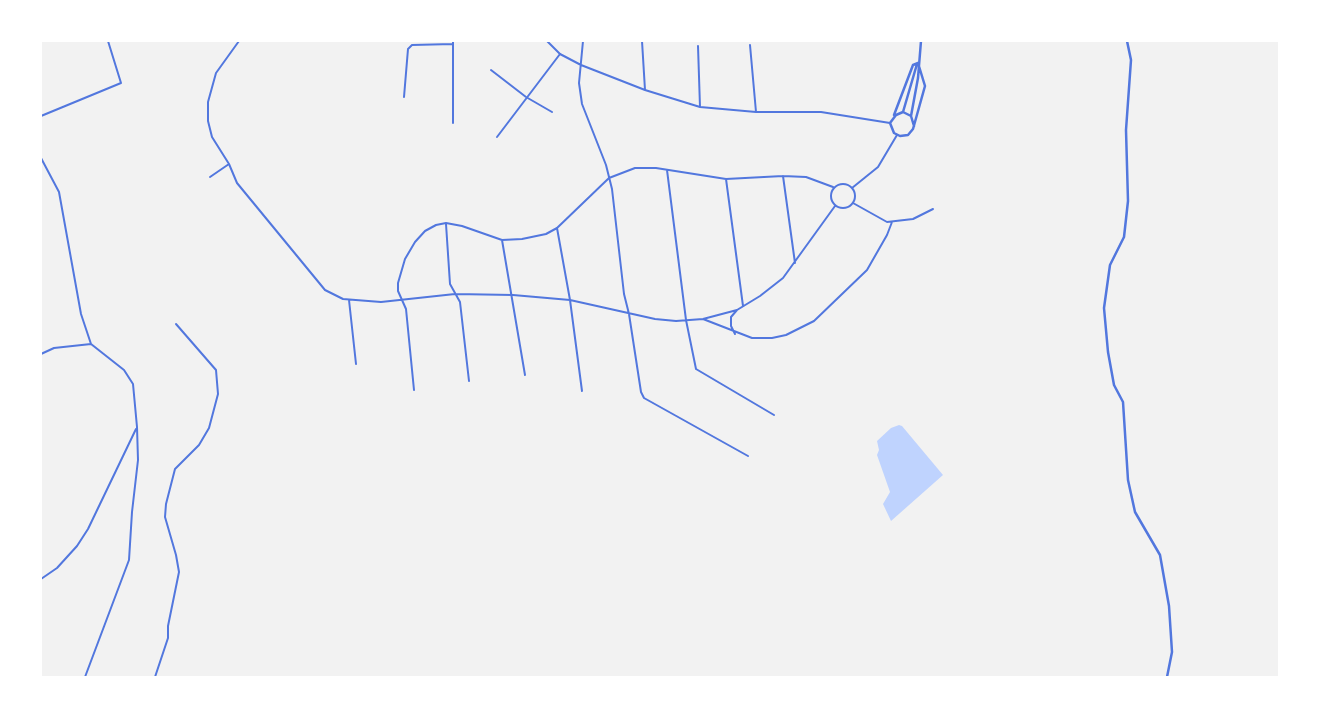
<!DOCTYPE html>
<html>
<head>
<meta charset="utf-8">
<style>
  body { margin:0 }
  #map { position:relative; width:1320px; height:718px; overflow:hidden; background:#f2f2f2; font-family:"DejaVu Sans",sans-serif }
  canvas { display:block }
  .frame { position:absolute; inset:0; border:42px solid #fff; pointer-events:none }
</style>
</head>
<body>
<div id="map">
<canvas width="1320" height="718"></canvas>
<div class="frame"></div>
</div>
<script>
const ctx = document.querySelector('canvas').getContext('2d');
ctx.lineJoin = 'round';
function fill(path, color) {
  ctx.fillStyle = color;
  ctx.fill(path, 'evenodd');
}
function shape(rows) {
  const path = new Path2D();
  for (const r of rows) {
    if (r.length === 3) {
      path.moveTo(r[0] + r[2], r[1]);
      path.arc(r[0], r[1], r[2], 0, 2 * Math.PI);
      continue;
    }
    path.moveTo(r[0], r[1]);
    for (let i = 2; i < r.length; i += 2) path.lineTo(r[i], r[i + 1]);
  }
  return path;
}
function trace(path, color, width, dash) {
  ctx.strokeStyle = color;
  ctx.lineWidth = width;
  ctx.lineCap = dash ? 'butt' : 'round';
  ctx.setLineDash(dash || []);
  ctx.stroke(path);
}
fill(shape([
  [899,425,902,426,943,475,891,521,883,504,890,492,877,455,879,450,877,441,891,428]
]), '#bfd3fe');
trace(shape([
  [239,41,216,73,208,102,208,121,212,137,229,164,237,183,325,290,343,299,381,302,455,294,513,295,570,300,655,319,676,321,703,319,737,310,760,296,783,278,835,206],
  [453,41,453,123],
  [547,41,560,54,581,65,645,90,700,107,756,112,821,112,890,123],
  [583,41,579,83,582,104,606,165,612,189,624,294,629,314,641,392,644,398,748,456],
  [642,41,645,90],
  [750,45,756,112],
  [698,46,700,107],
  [491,70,526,97,552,112],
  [404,97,408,49,412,45,453,44],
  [41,116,121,83,108,41],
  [497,137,560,54],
  [41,158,59,192,81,314,91,344,124,370,133,384,137,427,138,460,132,512,129,560,85,677],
  [667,170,686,320,696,369,774,415],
  [783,176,795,263],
  [210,177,229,164],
  [726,179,743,306],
  [843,196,12],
  [852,188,878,167,897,135],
  [853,203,887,222,913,219,933,209],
  [446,224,450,284,460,302,469,381],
  [557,228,570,300,582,391],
  [502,240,525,375],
  [349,300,356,364],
  [703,319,752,338,772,338,786,335,814,321,867,270,887,235,892,222],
  [735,334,731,326,731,317,737,310],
  [41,354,54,348,91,344],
  [414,390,406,309,398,291,398,283,405,259,415,242,425,231,436,225,446,223,462,226,502,240,522,239,546,234,557,228,609,178,635,168,656,168,726,179,783,176,806,177,833,187],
  [41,579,57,568,77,546,88,529,136,429],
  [155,677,168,638,168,626,179,572,176,555,165,517,166,504,175,469,199,445,209,428,218,394,216,370,176,324]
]), '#5277de', 2);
trace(shape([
  [1127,41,1131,60,1126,130,1128,201,1124,237,1110,265,1104,308,1108,352,1114,385,1123,402,1128,480,1135,512,1160,555,1169,606,1172,652,1167,677],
  [903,112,917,64],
  [894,115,913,65,918,63],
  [911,116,918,78,921,41],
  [914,126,911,116,903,112,896,115,890,123,894,133,900,136,908,135,913,129,925,86,918,63]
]), '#5277de', 2.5);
</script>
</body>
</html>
